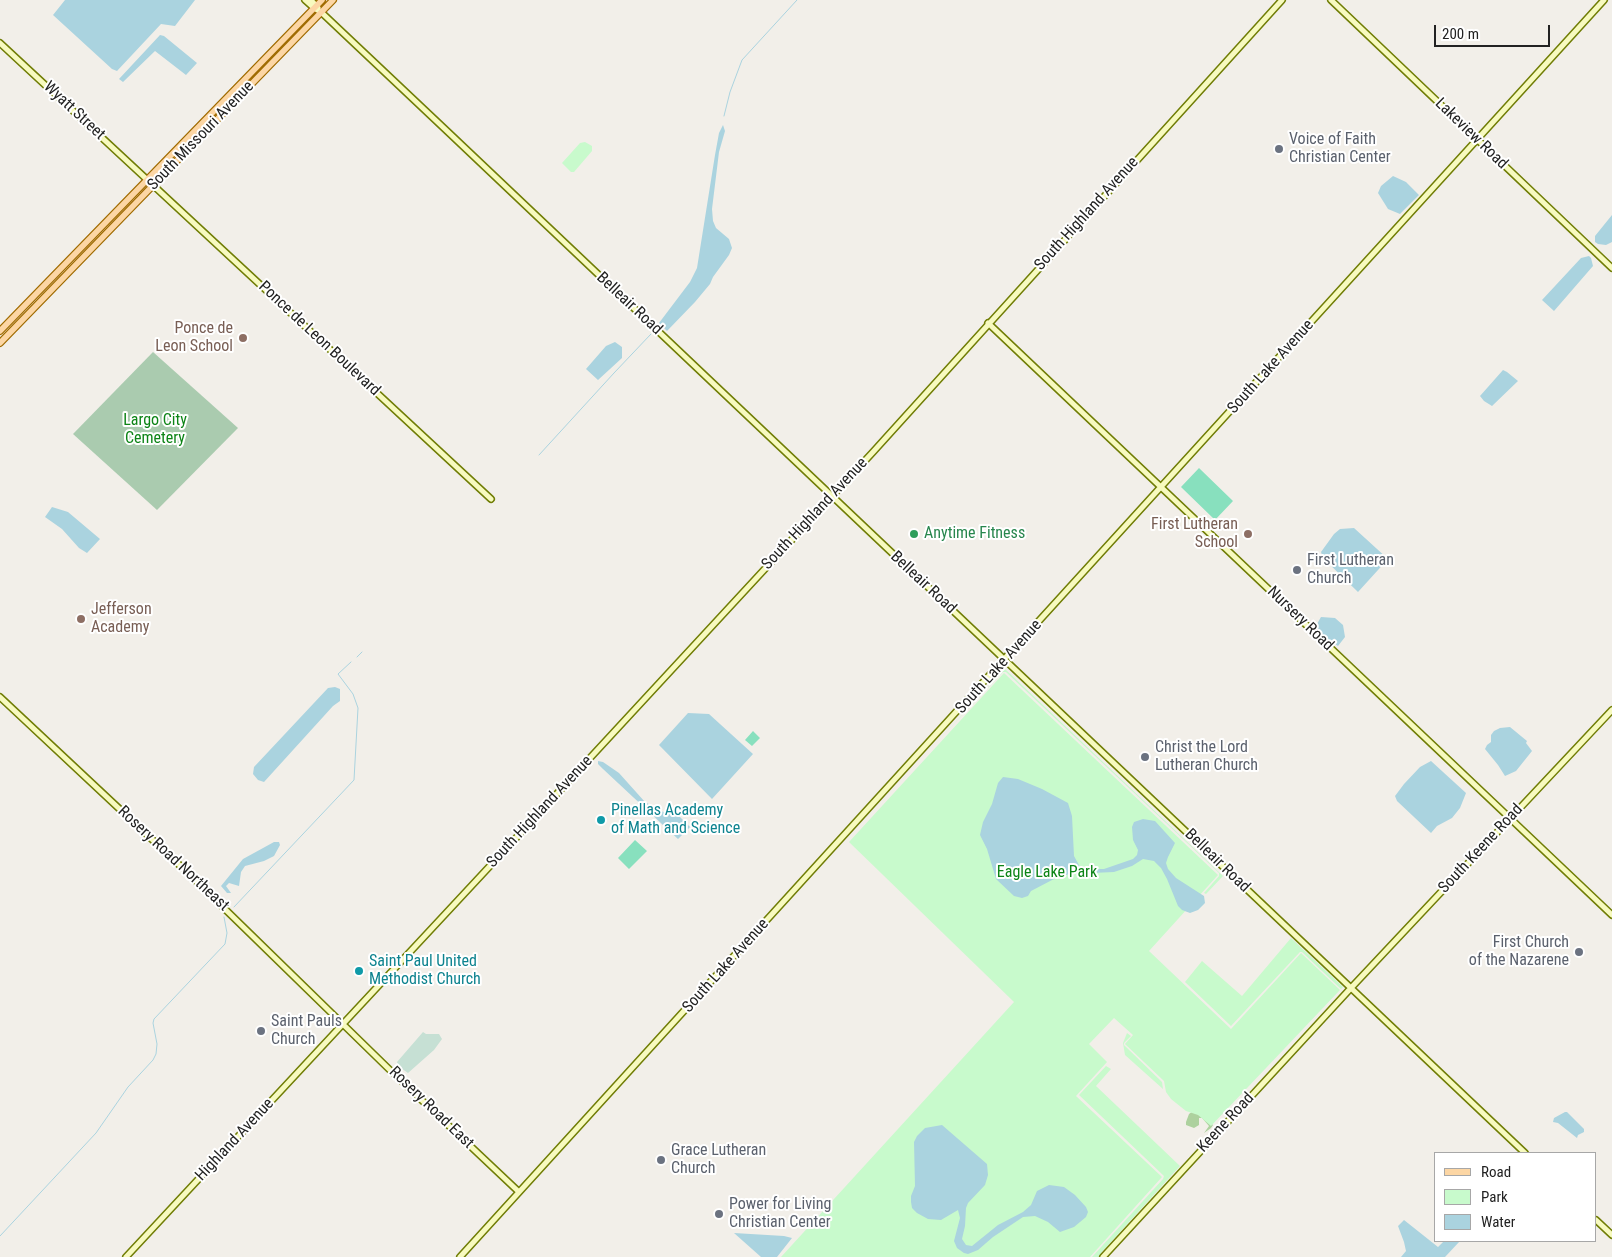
<!DOCTYPE html>
<html>
<head>
<meta charset="utf-8">
<style>
  body { margin:0 }
  #map { position:relative; width:1612px; height:1257px; overflow:hidden; background:#f2efe9; font-family:"Roboto Condensed",sans-serif }
  canvas { display:block }
  .legend { position:absolute; left:1434px; top:1152px; width:162px; height:90px; box-sizing:border-box; background:#fff; border:1px solid #a7a7a7; margin:0; padding:6px 9px; list-style:none; font-size:15px; color:#222 }
  .legend li { display:flex; align-items:center; gap:10px; height:25px }
  .legend b { width:25px; border:1px solid #a7a7a7 }
  .scale { position:absolute; left:1434px; top:25px; width:116px; height:22px; box-sizing:border-box; border:2px solid #222; border-top:0; padding-left:6px; font-size:15px; line-height:18px; white-space:nowrap; color:#222; -webkit-text-stroke:4px #fff; paint-order:stroke }
</style>
</head>
<body>
<div id="map">
<canvas width="1612" height="1257"></canvas>
<ul class="legend">
<li><b style="height:6px;background:#fcd6a4"></b>Road</li>
<li><b style="height:14px;background:#c8facc"></b>Park</li>
<li><b style="height:14px;background:#aad3df"></b>Water</li>
</ul>
<div class="scale">200 m</div>
</div>
<script>
const ctx = document.querySelector('canvas').getContext('2d');
ctx.lineJoin = 'round';
function fill(path, color) {
  ctx.fillStyle = color;
  ctx.fill(path, 'evenodd');
}
function shape(rows) {
  const path = new Path2D();
  for (const r of rows) {
    path.moveTo(r[0], r[1]);
    for (let i = 2; i < r.length; i += 2) path.lineTo(r[i], r[i + 1]);
  }
  return path;
}
function trace(path, color, width, dash) {
  ctx.strokeStyle = color;
  ctx.lineWidth = width;
  ctx.lineCap = dash ? 'butt' : 'round';
  ctx.setLineDash(dash || []);
  ctx.stroke(path);
}
function write(font, color, halo, rows, align = 'center') {
  ctx.font = font + ' "Roboto Condensed",sans-serif';
  ctx.lineWidth = 4;
  ctx.setLineDash([]);
  ctx.textBaseline = 'middle';
  ctx.strokeStyle = halo;
  ctx.fillStyle = color;
  for (const [text, x, y, turn = 0] of rows) {
    ctx.save();
    ctx.translate(x, y);
    ctx.rotate((+turn || 0) * Math.PI / 180);
    ctx.textAlign = isNaN(turn) ? turn : align;
    if (halo) ctx.strokeText(text, 0, 0);
    ctx.fillText(text, 0, 0);
    ctx.restore();
  }
}
fill(shape([
  [1193,1111,1198,1112,1210,1122,1213,1125,1211,1128,1204,1133,1209,1126,1202,1118,1199,1118,1199,1125,1194,1128,1186,1125,1186,1122,1189,1114]
]), '#add19e');
fill(shape([
  [423,1032,426,1034,439,1034,442,1039,434,1050,408,1073,398,1066,397,1062]
]), '#c6e0d4');
fill(shape([
  [153,352,238,428,157,510,73,434]
]), '#aacbaf');
fill(shape([
  [585,142,592,146,592,151,574,172,571,172,562,163,580,143],
  [1005,669,1223,876,1206,894,1204,893,1219,876,1219,873,1006,672,1003,672,935,744],
  [1004,673,1218,875,1149,951,1231,1029,1301,953,1340,990,1211,1126,1198,1115,1186,1111,1171,1099,1166,1092,1164,1081,1125,1044,1133,1035,1114,1018,1089,1044,1107,1062,1076,1096,1162,1177,1090,1257,781,1257,1014,1002,849,842],
  [1291,938,1343,987,1341,989,1302,952,1300,952,1231,1026,1185,982,1202,961,1242,996],
  [1127,1033,1131,1036,1124,1043,1124,1045,1162,1082,1163,1089,1125,1055,1123,1043],
  [1106,1066,1111,1069,1096,1086,1180,1166,1101,1253,1102,1254,1100,1257,1092,1257,1163,1179,1164,1176,1079,1095]
]), '#c8facc');
fill(shape([
  [1199,468,1233,501,1215,520,1181,487],
  [753,731,760,738,752,746,745,740],
  [635,840,647,851,629,869,618,858]
]), '#88e0be');
fill(shape([
  [65,0,195,0,175,26,161,24,117,71,112,69,53,15],
  [160,35,164,36,197,63,186,75,155,51,123,82,119,79],
  [723,125,725,131,719,152,712,209,713,221,716,228,729,239,732,248,729,255,713,277,710,284,695,302,667,331,659,323,690,282,697,268,715,155,719,133],
  [1393,176,1406,182,1419,195,1400,214,1388,209,1378,193,1381,186],
  [1612,215,1612,242,1606,245,1598,244,1595,242,1595,236],
  [1589,256,1591,258,1593,266,1554,311,1542,300,1581,258],
  [615,342,622,347,622,358,598,380,586,369,606,346],
  [1503,370,1507,372,1518,381,1492,406,1484,401,1480,396],
  [52,507,68,512,100,539,87,553,79,548,62,529,45,517],
  [1354,528,1388,559,1358,592,1323,558,1321,552,1334,534,1340,529],
  [1321,617,1335,618,1343,625,1345,637,1338,646,1326,638,1318,629,1317,624],
  [335,687,340,689,340,701,333,706,264,782,258,780,253,774,254,767,328,688],
  [688,713,709,714,753,754,712,799,659,745],
  [1510,727,1527,741,1526,743,1532,751,1516,771,1505,776,1498,765,1485,749,1487,745,1491,742,1491,735,1494,731,1500,728],
  [598,761,603,762,619,773,645,802,665,813,674,811,690,827,678,839,603,769,598,764],
  [1431,761,1466,793,1460,808,1452,818,1437,826,1431,833,1397,801,1395,796,1404,784,1420,767],
  [1003,777,1018,779,1042,789,1068,803,1072,816,1074,856,1080,867,1088,869,1104,869,1133,859,1137,855,1138,850,1133,840,1132,827,1134,822,1143,819,1155,821,1175,843,1168,857,1166,863,1168,869,1176,878,1204,896,1205,903,1198,910,1190,913,1182,910,1178,906,1167,879,1161,868,1154,861,1143,859,1132,866,1114,872,1069,874,1054,879,1031,891,1028,896,1022,898,1014,896,996,879,987,849,980,835,983,822,992,804,998,783],
  [274,842,279,842,280,845,274,856,264,861,245,866,241,872,239,886,229,883,226,886,231,893,227,893,221,886,243,859],
  [1565,1112,1567,1112,1584,1129,1584,1132,1578,1135,1577,1138,1558,1123,1553,1122,1554,1118],
  [942,1125,987,1164,988,1175,985,1185,968,1203,966,1208,965,1226,962,1239,966,1245,972,1246,998,1225,1023,1212,1031,1205,1037,1191,1049,1185,1064,1187,1075,1195,1086,1207,1088,1212,1086,1217,1074,1227,1060,1232,1048,1222,1035,1216,1023,1217,993,1237,978,1250,968,1254,964,1253,957,1248,954,1241,960,1218,958,1210,941,1220,928,1219,917,1213,912,1208,911,1202,911,1196,915,1186,914,1142,917,1136,925,1128],
  [1404,1220,1438,1247,1444,1241,1460,1241,1445,1257,1401,1257,1406,1251,1404,1242,1398,1226],
  [734,1233,784,1236,792,1238,777,1257,761,1257]
]), '#aad3df');
trace(shape([
  [724,116,730,92,742,60,797,0],
  [539,455,614,373,651,334],
  [357,657,362,652],
  [234,907,354,780,358,708,353,694,338,674,351,662],
  [0,1236,96,1133,128,1087,153,1060,156,1054,157,1044,153,1023,154,1019,225,944,227,933,224,917]
]), '#aad3df', 1);
const secondary = shape([
  [305,0,314,8,321,12,447,131,1525,1153],
  [311,0,318,8],
  [1331,0,1612,268],
  [0,43,491,499],
  [988,323,1612,915],
  [0,697,189,874,394,1074,519,1192],
  [1596,1220,1612,1235],
  [126,1257,516,838,873,452,1282,0],
  [460,1257,1604,0],
  [1103,1257,1350,989,1612,710]
]);
const primary = shape([
  [0,331,322,0],
  [0,343,333,0]
]);
trace(secondary, '#707d05', 8);
trace(primary, '#a06b00', 8);
trace(secondary, '#f7fabf', 5);
trace(primary, '#fcd6a4', 5.5);
for (const [x, y, r, color] of [
  [1279,149,5,"#6b7280"],
  [243,338,5,"#8d6e63"],
  [914,534,5,"#2e9e5b"],
  [1248,534,5,"#8d6e63"],
  [1297,570,5,"#6b7280"],
  [81,619,5,"#8d6e63"],
  [1145,757,5,"#6b7280"],
  [601,820,5,"#0f9aa8"],
  [1579,952,5,"#6b7280"],
  [359,971,5,"#0f9aa8"],
  [261,1031,5,"#6b7280"],
  [661,1160,5,"#6b7280"],
  [719,1214,5,"#6b7280"]
]) {
  const dot = new Path2D();
  dot.arc(x, y, r, 0, 2 * Math.PI);
  ctx.fillStyle = color;
  ctx.fill(dot);
  trace(dot, '#fff', 2);
}
write('16px', '#222', '#fff', [
  ["Wyatt Street",74,111,43],
  ["Lakeview Road",1471,134,44],
  ["South Missouri Avenue",201,136,-46],
  ["South Highland Avenue",1087,214,-48],
  ["Belleair Road",629,304,43],
  ["Ponce de Leon Boulevard",319,339,43],
  ["South Lake Avenue",1271,367,-48],
  ["South Highland Avenue",815,514,-47],
  ["Belleair Road",923,583,43],
  ["Nursery Road",1300,619,44],
  ["South Lake Avenue",999,667,-48],
  ["South Highland Avenue",540,812,-47],
  ["South Keene Road",1481,849,-47],
  ["Rosery Road Northeast",173,859,43],
  ["Belleair Road",1217,861,44],
  ["South Lake Avenue",726,966,-48],
  ["Rosery Road East",431,1108,44],
  ["Keene Road",1226,1123,-47],
  ["Highland Avenue",235,1140,-47]
]);
write('16px', '#5b616d', '#fff', [
  ["Voice of Faith",1289,140],
  ["Christian Center",1289,158],
  ["First Lutheran",1307,561],
  ["Church",1307,579],
  ["Christ the Lord",1155,748],
  ["Lutheran Church",1155,766],
  ["First Church",1569,943,"right"],
  ["of the Nazarene",1569,961,"right"],
  ["Saint Pauls",271,1022],
  ["Church",271,1040],
  ["Grace Lutheran",671,1151],
  ["Church",671,1169],
  ["Power for Living",729,1205],
  ["Christian Center",729,1223]
], 'left');
write('16px', '#785e54', '#fff', [
  ["Ponce de",233,329],
  ["Leon School",233,347],
  ["First Lutheran",1238,525],
  ["School",1238,543],
  ["Jefferson",91,610,"left"],
  ["Academy",91,628,"left"]
], 'right');
write('16px', '#0c8416', '#fff', [
  ["Largo City",155,421],
  ["Cemetery",155,439],
  ["Eagle Lake Park",1047,873]
]);
write('16px', '#27864d', '#fff', [
  ["Anytime Fitness",924,534]
], 'left');
write('16px', '#0d838f', '#fff', [
  ["Pinellas Academy",611,811],
  ["of Math and Science",611,829],
  ["Saint Paul United",369,962],
  ["Methodist Church",369,980]
], 'left');
</script>
</body>
</html>
